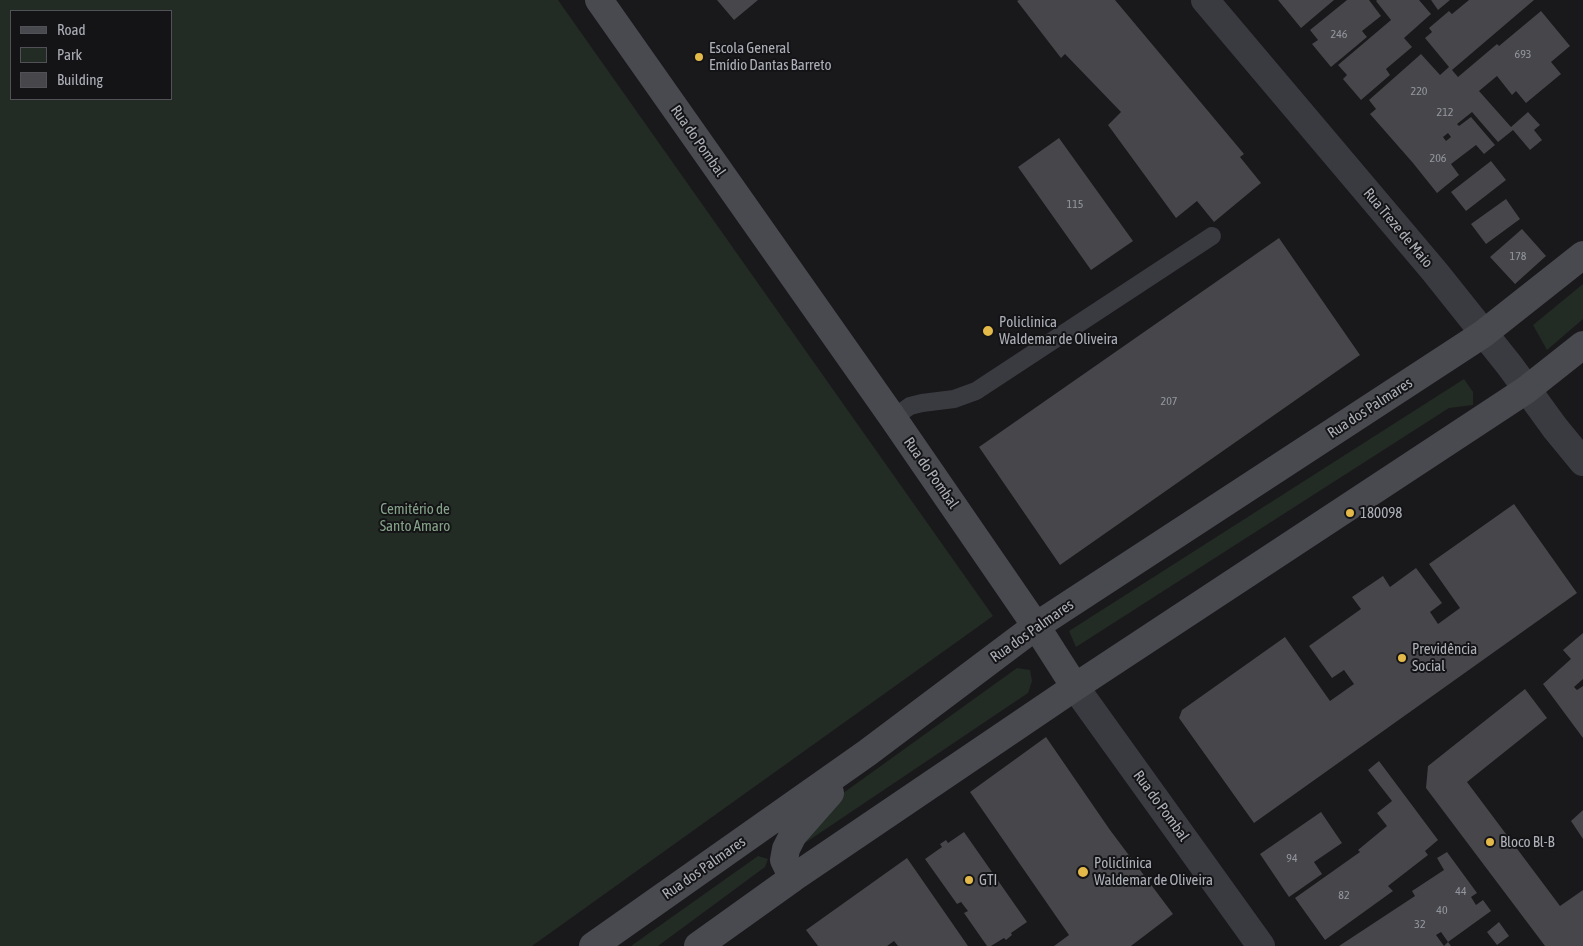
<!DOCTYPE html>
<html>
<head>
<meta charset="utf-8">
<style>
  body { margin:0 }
  #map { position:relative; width:1583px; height:946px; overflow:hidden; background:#19191b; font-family:"Asap Condensed",sans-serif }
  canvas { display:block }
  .legend { position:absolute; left:10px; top:10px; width:162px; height:90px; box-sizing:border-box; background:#141416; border:1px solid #515257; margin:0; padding:6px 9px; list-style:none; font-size:15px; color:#adb0b9 }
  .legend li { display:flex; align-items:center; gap:10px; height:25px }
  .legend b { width:25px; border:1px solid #515257 }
</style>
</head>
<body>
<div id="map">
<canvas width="1583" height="946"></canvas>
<ul class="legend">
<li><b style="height:6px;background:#494a50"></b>Road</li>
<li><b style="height:14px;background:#232b25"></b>Park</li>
<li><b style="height:14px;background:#46464b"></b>Building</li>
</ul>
</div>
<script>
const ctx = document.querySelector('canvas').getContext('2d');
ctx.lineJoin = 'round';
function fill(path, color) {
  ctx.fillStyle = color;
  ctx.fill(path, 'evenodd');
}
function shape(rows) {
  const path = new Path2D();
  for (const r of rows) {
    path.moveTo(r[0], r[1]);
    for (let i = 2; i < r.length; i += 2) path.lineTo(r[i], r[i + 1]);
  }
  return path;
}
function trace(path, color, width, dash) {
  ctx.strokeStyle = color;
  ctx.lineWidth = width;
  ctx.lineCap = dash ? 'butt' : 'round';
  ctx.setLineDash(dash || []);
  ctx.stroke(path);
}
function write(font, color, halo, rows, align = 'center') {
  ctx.font = font + ' "Asap Condensed",sans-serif';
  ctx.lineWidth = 4;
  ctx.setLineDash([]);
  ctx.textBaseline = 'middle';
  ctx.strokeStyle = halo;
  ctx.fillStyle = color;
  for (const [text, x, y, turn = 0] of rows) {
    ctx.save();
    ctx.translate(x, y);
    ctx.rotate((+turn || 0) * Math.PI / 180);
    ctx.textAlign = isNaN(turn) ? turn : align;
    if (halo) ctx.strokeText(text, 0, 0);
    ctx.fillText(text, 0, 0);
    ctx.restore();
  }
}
fill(shape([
  [0,0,558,0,993,616,532,946,0,946],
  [11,11,171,11,171,99,11,99],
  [1583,284,1583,319,1547,350,1533,325],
  [1464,379,1473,392,1473,405,1449,408,1076,647,1069,631],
  [1017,668,1030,670,1032,681,1028,693,799,847,789,832],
  [758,856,768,859,765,867,658,946,631,946]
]), '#232b25');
fill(shape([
  [717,0,758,0,734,20],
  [1019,0,1115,0,1244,154,1240,157,1261,183,1214,222,1197,201,1176,218,1108,125,1121,112,1065,54,1061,58,1017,1],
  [1278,0,1334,0,1301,28],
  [1347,0,1369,0,1381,16,1362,31,1367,37,1331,67,1312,44,1318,40,1310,30],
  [1377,0,1419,0,1431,14,1404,38,1412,47,1386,69,1390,75,1361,100,1343,79,1347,75,1338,65,1391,20,1376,1],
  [1431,0,1450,0,1438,10],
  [1469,0,1534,0,1452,70,1458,77,1497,44,1499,46,1541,11,1570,46,1551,62,1561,74,1526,103,1516,91,1512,95,1497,76,1479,91,1511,127,1528,112,1540,125,1534,130,1542,140,1530,150,1513,130,1498,142,1472,112,1457,124,1459,126,1471,117,1495,145,1484,154,1476,145,1451,164,1459,175,1437,193,1413,163,1370,114,1376,109,1369,100,1421,54,1440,75,1449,67,1425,38,1432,32,1429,28,1449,11,1452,14],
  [1448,133,1451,137,1446,141,1443,137],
  [1059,138,1133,241,1091,270,1018,167],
  [1491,161,1506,180,1466,211,1451,192],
  [1506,199,1520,219,1486,244,1471,224],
  [1522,229,1546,256,1515,284,1490,257],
  [1279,238,1360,355,1060,565,979,447],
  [1514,504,1577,593,1254,823,1179,718,1182,710,1285,637,1330,701,1354,684,1344,670,1332,678,1309,646,1361,609,1352,597,1383,576,1390,587,1416,568,1442,603,1430,612,1438,624,1460,608,1429,564],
  [1583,633,1583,679,1574,687,1577,690,1583,686,1583,738,1543,684,1571,659,1563,650],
  [1525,689,1547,718,1467,782,1560,906,1583,890,1583,946,1545,946,1426,788,1428,766],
  [1046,737,1110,830,1173,914,1131,946,1054,946,1069,935,970,792],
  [1379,761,1438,840,1425,851,1428,855,1388,886,1393,891,1325,940,1295,898,1360,852,1358,850,1387,826,1377,813,1392,801,1368,770],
  [1583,810,1583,839,1571,821],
  [1321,812,1342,843,1314,862,1322,874,1289,897,1260,854],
  [964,832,1027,922,1011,933,1012,935,1006,940,1004,938,991,946,987,946,964,913,968,911,961,902,957,904,925,859,942,847,940,844,946,840,948,843],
  [1447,852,1477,893,1471,897,1476,905,1483,900,1491,911,1448,942,1451,946,1339,946,1415,896,1412,891,1444,870,1437,858],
  [1441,932,1448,942,1444,946,1436,935],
  [907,858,968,946,898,946,894,941,887,946,818,946,806,930],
  [1499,922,1509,936,1497,945,1487,932]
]), '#46464b');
trace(shape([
  [893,418,910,406,922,403,954,399,976,391,1212,236]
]), '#3a3b40', 18);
trace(shape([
  [1205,0,1435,272,1510,366,1555,428,1583,462],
  [1075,687,1261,946]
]), '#3a3b40', 28);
trace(shape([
  [599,0,893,418,1036,626,1075,687],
  [793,878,784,860,786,849,793,835,830,793],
  [593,946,867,753,1036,626,1483,334,1583,255],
  [698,946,793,878,1075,687,1526,390,1583,345]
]), '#494a50', 28);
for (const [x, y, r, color] of [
  [699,57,5,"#e3b949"],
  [988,331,6,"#e3b949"],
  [1350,513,5,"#e3b949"],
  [1402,658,5,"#e3b949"],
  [1490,842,5,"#e3b949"],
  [1083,872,6,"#e3b949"],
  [969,880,5,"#e3b949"]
]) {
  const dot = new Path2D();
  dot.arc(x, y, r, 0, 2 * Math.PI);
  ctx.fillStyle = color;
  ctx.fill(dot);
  trace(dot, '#141416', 2);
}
write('12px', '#93969e', null, [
  ["246",1339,34],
  ["693",1523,54],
  ["220",1419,91],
  ["212",1445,112],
  ["206",1438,158],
  ["115",1075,204],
  ["178",1518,256],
  ["207",1169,401],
  ["94",1292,858],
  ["44",1461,891],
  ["82",1344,895],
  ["40",1442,910],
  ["32",1420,924]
]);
write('15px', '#adb0b9', '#141416', [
  ["Escola General",709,48],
  ["Emídio Dantas Barreto",709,65],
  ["Policlinica",999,322],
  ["Waldemar de Oliveira",999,339],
  ["180098",1360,513],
  ["Previdência",1412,649],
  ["Social",1412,666],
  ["Bloco Bl-B",1500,842],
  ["Policlínica",1094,863],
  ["Waldemar de Oliveira",1094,880],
  ["GTI",979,880]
], 'left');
write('15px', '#adb0b9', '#141416', [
  ["Rua do Pombal",698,141,55],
  ["Rua Treze de Maio",1398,228,50],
  ["Rua dos Palmares",1370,408,-33],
  ["Rua do Pombal",931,473,55],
  ["Rua dos Palmares",1032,631,-35],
  ["Rua do Pombal",1161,806,54],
  ["Rua dos Palmares",704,868,-35]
]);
write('15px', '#85a389', '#141416', [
  ["Cemitério de",415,509],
  ["Santo Amaro",415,526]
]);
</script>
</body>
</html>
